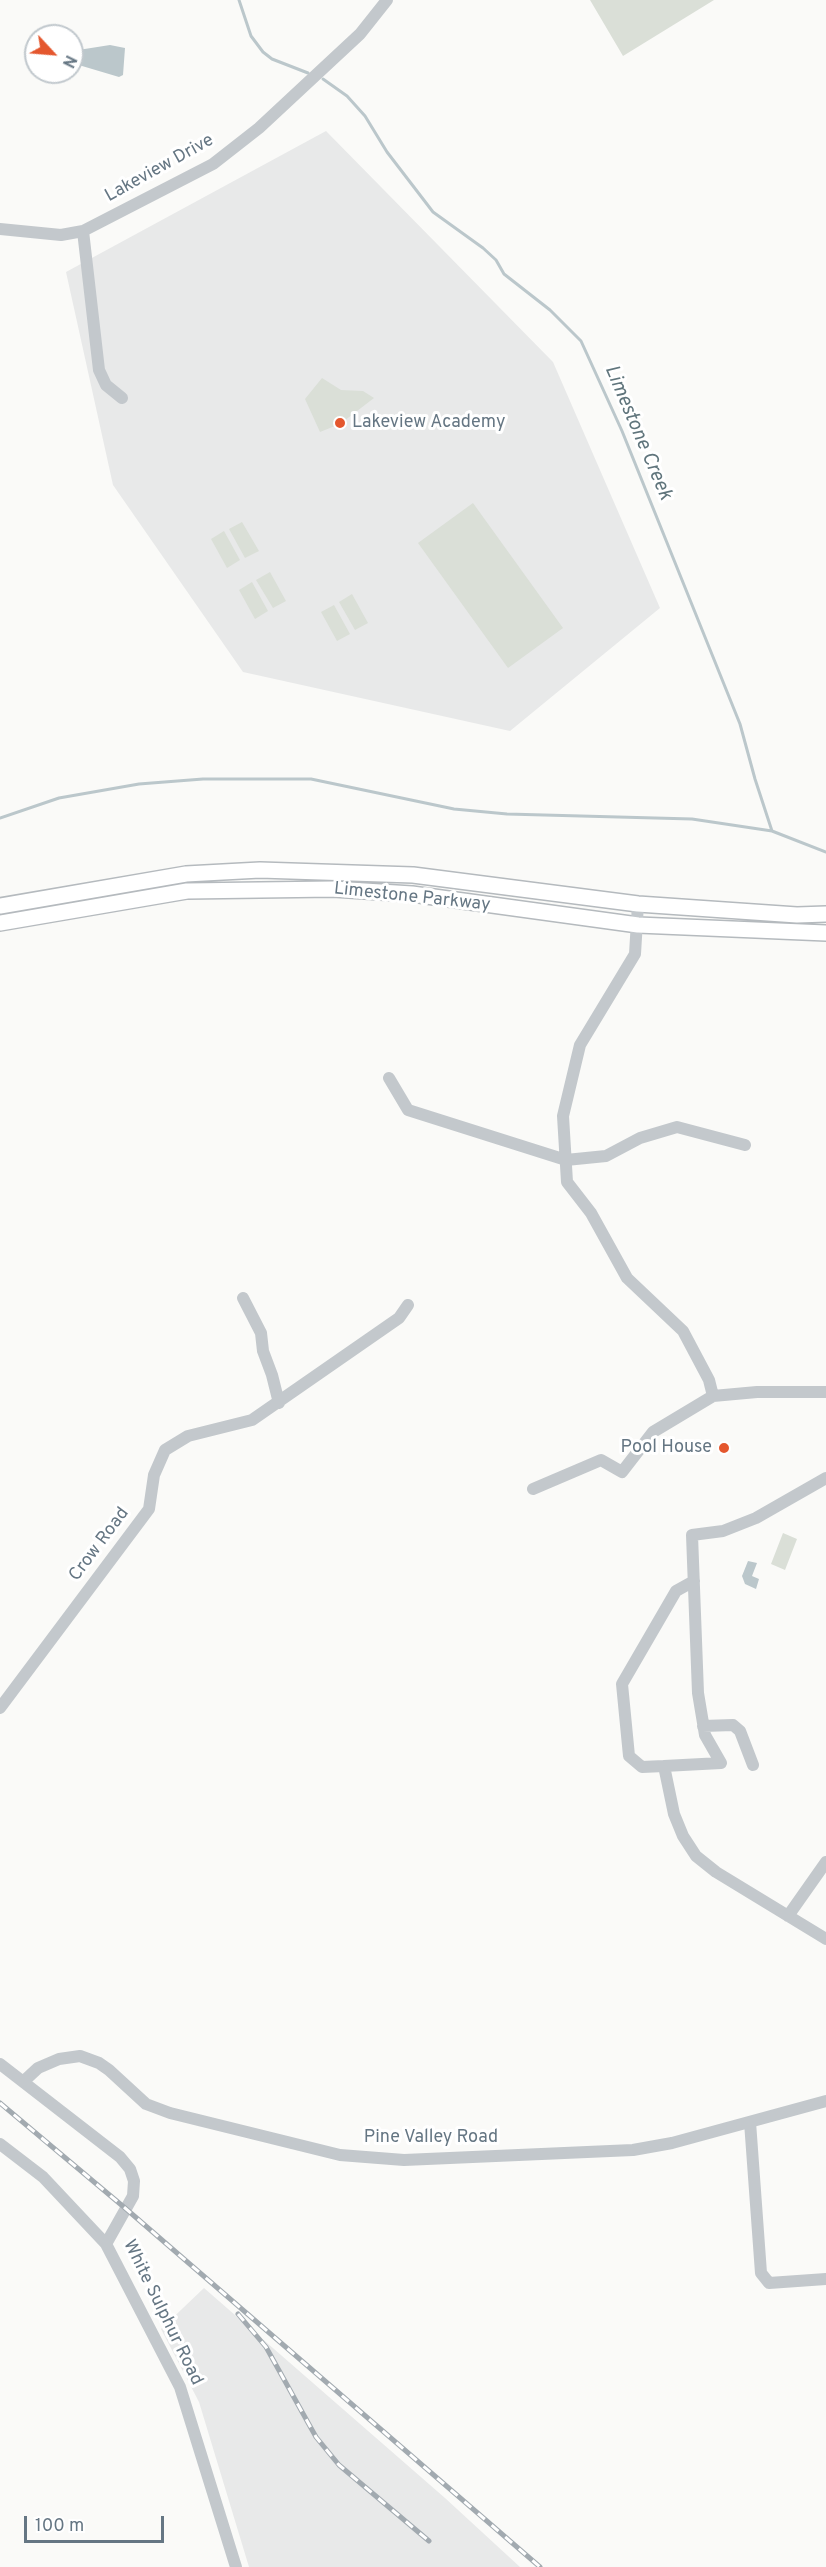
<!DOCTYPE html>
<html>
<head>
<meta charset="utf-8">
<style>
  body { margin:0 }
  #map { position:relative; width:826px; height:2567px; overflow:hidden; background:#fafaf8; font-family:Overpass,sans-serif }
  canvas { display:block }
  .north { position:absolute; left:24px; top:24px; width:60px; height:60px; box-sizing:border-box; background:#fff; border:2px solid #c1c8cd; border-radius:50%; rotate:116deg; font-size:16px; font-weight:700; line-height:24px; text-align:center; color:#657683 }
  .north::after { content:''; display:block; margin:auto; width:21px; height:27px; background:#e4572e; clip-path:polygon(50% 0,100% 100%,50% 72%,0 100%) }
  .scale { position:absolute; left:24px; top:2516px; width:140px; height:27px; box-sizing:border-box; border:3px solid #657683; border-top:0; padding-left:8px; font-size:18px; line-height:21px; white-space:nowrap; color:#657683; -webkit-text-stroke:4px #fff; paint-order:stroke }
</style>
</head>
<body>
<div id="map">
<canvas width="826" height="2567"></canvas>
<div class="north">N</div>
<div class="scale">100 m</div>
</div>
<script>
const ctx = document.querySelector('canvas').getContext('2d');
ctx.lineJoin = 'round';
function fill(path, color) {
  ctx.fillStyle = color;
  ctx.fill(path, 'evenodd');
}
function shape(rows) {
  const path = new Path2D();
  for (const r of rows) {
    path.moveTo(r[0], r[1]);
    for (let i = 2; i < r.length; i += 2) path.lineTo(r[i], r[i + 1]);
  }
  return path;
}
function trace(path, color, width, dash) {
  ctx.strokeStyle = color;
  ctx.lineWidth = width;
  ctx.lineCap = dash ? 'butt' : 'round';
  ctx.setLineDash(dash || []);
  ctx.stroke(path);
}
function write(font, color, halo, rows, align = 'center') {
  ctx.font = font + ' Overpass,sans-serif';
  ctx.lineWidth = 6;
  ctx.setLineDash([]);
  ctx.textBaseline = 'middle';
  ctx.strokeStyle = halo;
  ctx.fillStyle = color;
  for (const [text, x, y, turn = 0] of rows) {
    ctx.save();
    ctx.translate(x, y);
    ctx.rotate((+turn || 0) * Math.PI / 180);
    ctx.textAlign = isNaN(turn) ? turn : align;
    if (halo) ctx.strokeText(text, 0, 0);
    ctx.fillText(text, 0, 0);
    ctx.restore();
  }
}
fill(shape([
  [326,131,553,362,660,608,510,731,243,672,113,485,66,272],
  [204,2288,445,2498,520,2567,249,2567,199,2402,161,2329]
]), '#e8e9e9');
fill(shape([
  [590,0,714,0,623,56],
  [322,378,341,390,363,391,374,398,340,424,320,432,305,399],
  [473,503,563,628,508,668,418,543],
  [242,522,259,551,245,558,229,529],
  [224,531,240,560,227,568,211,539],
  [270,572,286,601,273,608,256,580],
  [252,582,268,611,255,619,239,590],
  [352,594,368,623,355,630,339,602],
  [334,605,350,634,337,641,321,612],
  [783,1533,797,1539,785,1570,771,1564]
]), '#dadfd7');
fill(shape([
  [110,45,125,48,123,75,119,77,72,63,72,51],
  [748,1561,757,1563,752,1576,759,1579,756,1589,745,1584,742,1576]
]), '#bbc7cb');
trace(shape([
  [239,0,251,36,263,52,272,59,308,73],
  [323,79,347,96,365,116,387,152,433,212,483,248,496,260,504,274,550,310,581,341,622,431,740,724,755,779,772,831],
  [0,818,59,798,139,784,203,779,311,779,454,809,507,814,692,819,772,831,826,852]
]), '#bbc7cb', 3);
const major = shape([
  [0,906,186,874,260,870,413,875,638,904,797,915,826,914],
  [0,923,187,891,333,889,412,894,638,925,826,933]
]);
trace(major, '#b5babe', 18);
trace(shape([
  [0,229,61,235,83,231,213,164,259,128,360,34,387,0],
  [83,231,99,370,106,385,122,398],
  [638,904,635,954,580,1045,563,1116,567,1182,591,1213,627,1278,683,1331,709,1380,713,1396],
  [389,1078,408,1110,566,1160,606,1156,640,1138,677,1127,745,1145],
  [243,1298,261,1333,263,1351,272,1375,279,1403],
  [826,1478,756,1518,723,1531,692,1535,698,1693,705,1735,721,1763,664,1766,674,1814,683,1836,696,1856,716,1872,826,1939],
  [533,1489,601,1460,622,1472,653,1432,713,1396,757,1392,826,1392],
  [0,1708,149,1509,154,1475,165,1450,188,1436,252,1420,399,1318,408,1305],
  [703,1726,733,1725,740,1731,753,1765],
  [664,1766,642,1767,629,1756,622,1684,676,1591,694,1581],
  [788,1916,826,1862],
  [0,2064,120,2157,130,2169,134,2181,133,2196,106,2244],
  [24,2081,38,2068,59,2059,80,2056,99,2063,109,2070,146,2104,170,2113,340,2155,404,2160,633,2150,672,2143,826,2101],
  [750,2122,761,2273,769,2283,826,2279],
  [0,2144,43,2177,106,2244,180,2387,236,2567]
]), '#c3c8cc', 12);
trace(major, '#fff', 15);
const rail = shape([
  [0,2103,125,2208,540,2567],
  [238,2314,266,2347,316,2437,339,2465,429,2541]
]);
trace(rail, '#a2aab0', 5);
trace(rail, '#fff', 3, [9]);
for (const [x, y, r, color] of [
  [340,423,6,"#e4572e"],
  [724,1448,6,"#e4572e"]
]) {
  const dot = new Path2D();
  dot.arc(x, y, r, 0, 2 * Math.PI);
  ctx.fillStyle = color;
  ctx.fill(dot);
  trace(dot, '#fff', 2);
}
write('18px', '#657683', '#fff', [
  ["Lakeview Drive",160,169,-29],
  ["Limestone Parkway",412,898,6],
  ["Crow Road",100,1545,-53],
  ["Pine Valley Road",431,2138],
  ["White Sulphur Road",162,2313,64]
]);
write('18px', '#657683', '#fff', [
  ["Lakeview Academy",352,423],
  ["Pool House",712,1448,"right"]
], 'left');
write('italic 20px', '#60757c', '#fff', [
  ["Limestone Creek",637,433,67]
]);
</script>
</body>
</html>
